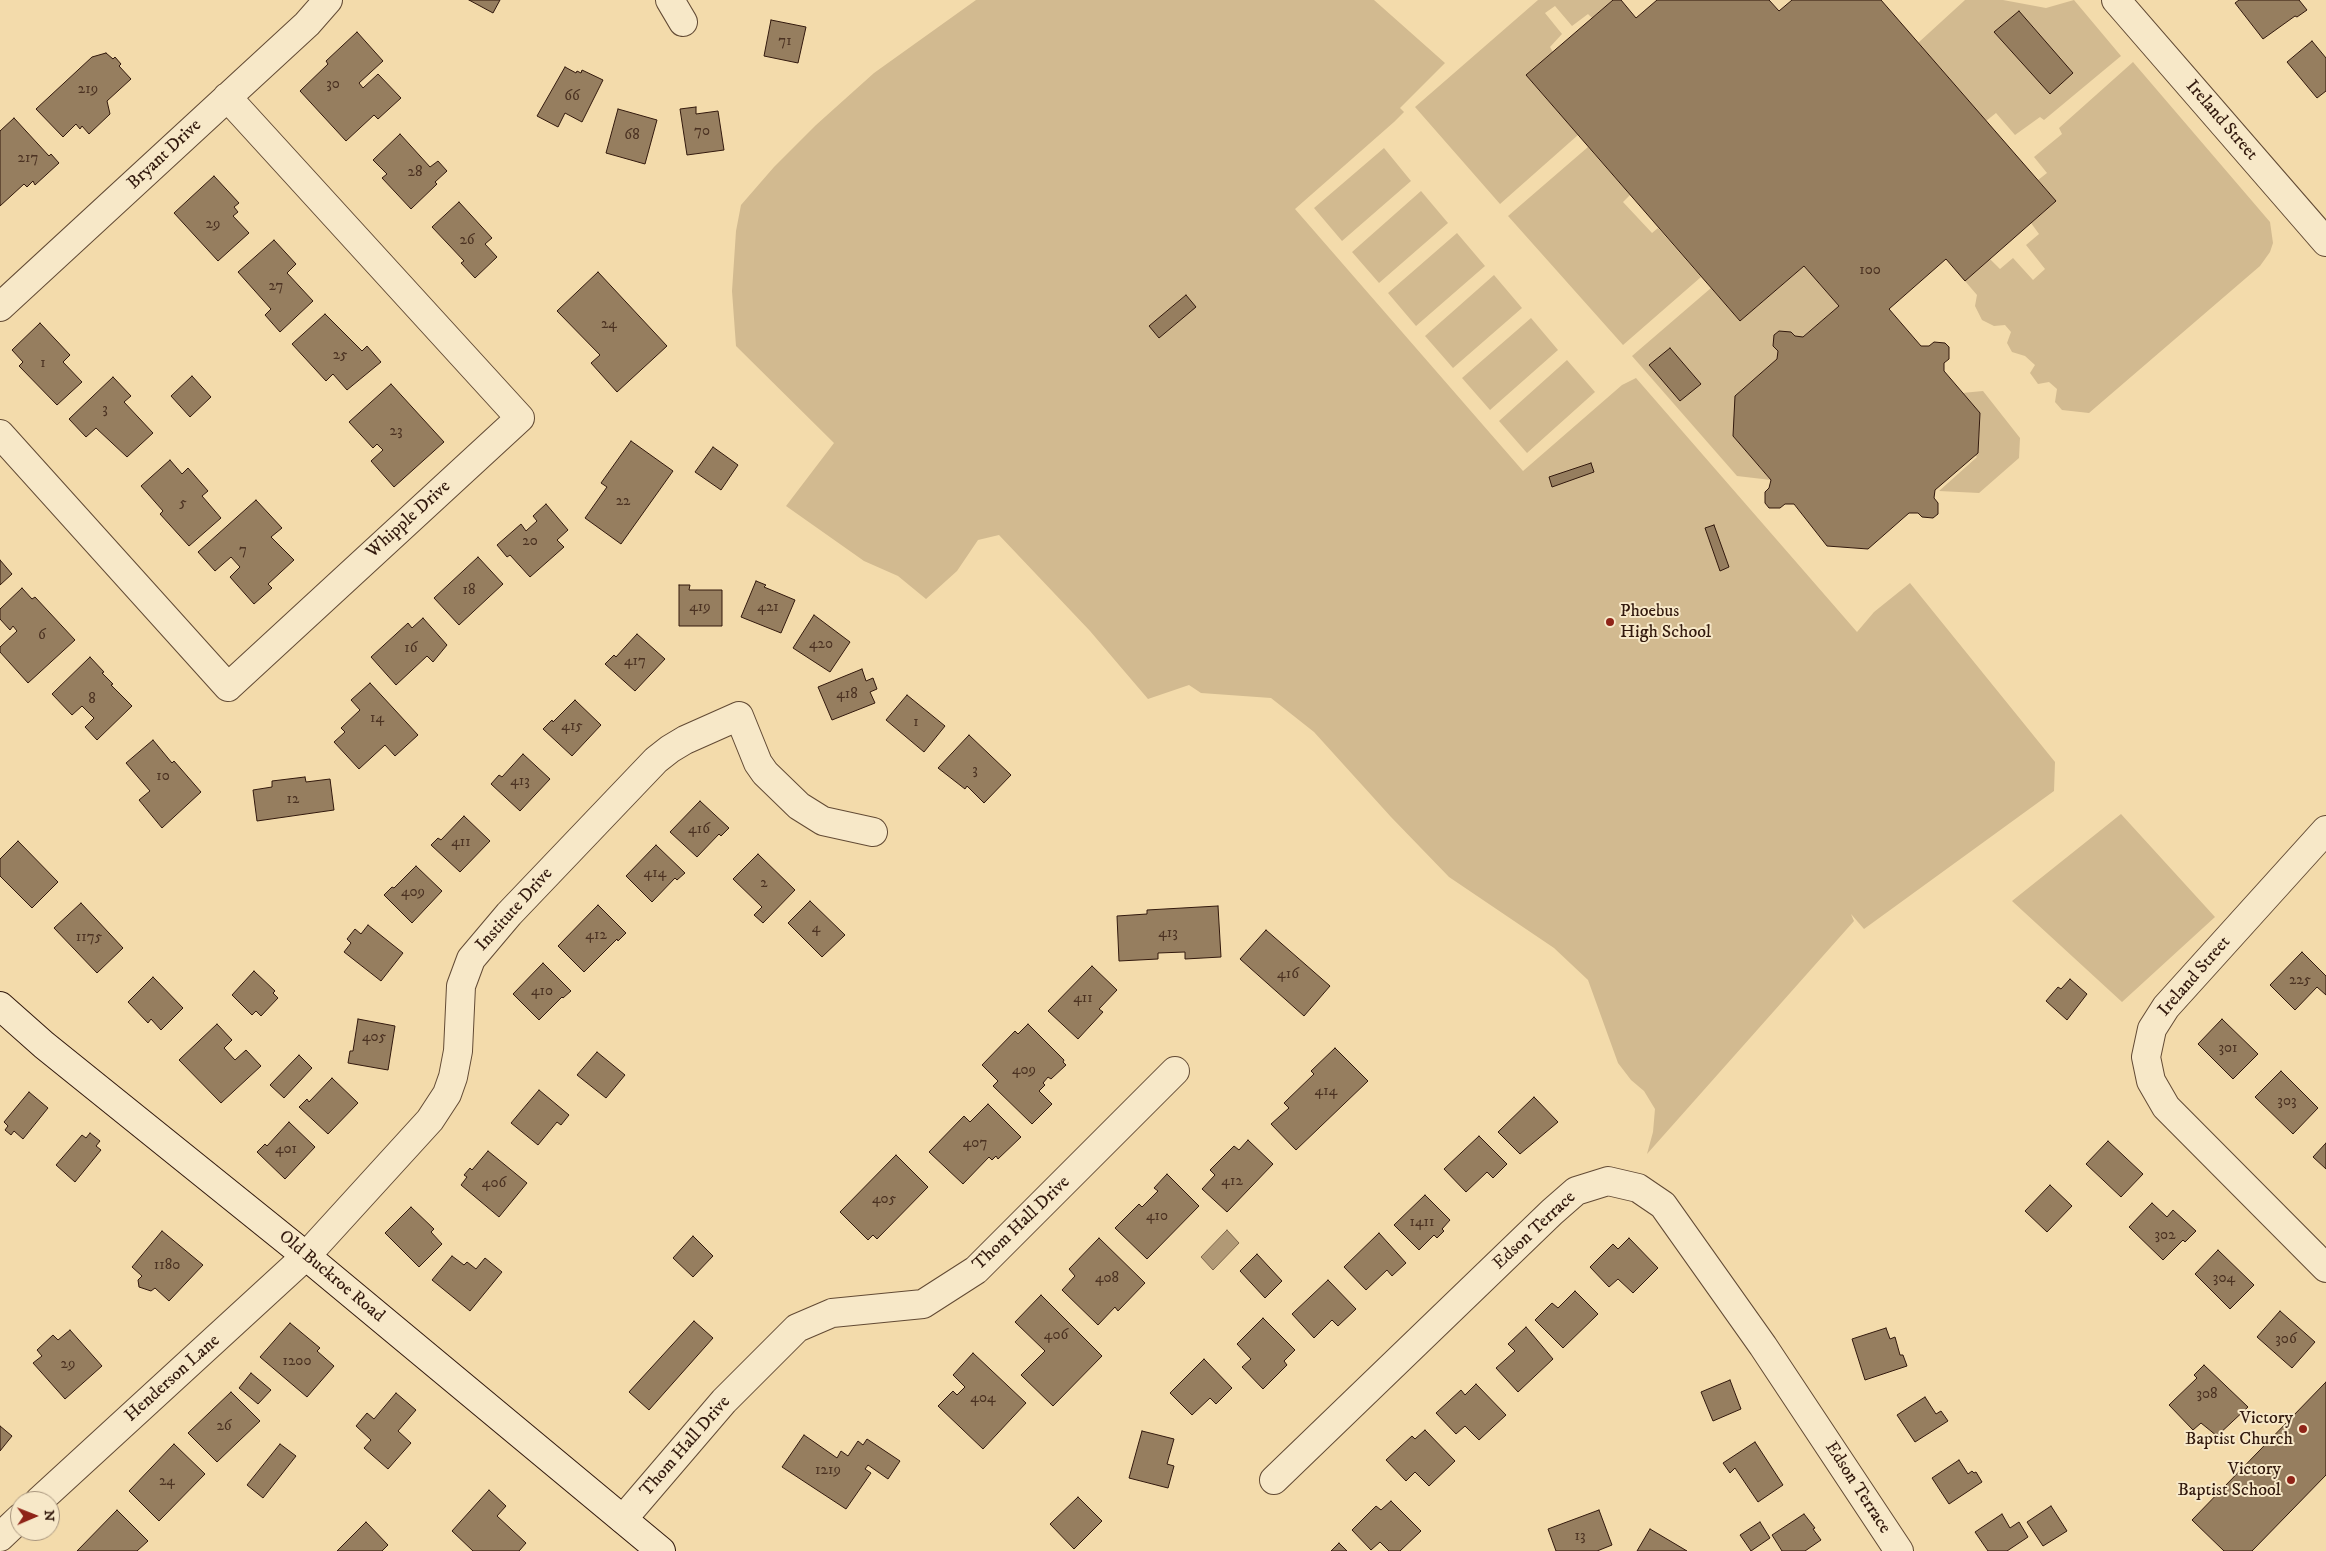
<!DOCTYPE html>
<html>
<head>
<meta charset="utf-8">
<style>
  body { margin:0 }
  #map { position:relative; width:2326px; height:1551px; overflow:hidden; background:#f3dbab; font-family:"IM FELL DW Pica",serif }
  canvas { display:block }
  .north { position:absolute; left:10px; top:1491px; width:50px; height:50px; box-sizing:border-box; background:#f7e8c8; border:1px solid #a8957d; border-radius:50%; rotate:89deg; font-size:14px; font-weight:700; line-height:20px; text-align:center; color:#32190d }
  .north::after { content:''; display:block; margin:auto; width:18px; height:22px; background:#8f2418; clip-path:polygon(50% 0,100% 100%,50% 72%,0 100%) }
</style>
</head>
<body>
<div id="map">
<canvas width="2326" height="1551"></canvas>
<div class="north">N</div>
</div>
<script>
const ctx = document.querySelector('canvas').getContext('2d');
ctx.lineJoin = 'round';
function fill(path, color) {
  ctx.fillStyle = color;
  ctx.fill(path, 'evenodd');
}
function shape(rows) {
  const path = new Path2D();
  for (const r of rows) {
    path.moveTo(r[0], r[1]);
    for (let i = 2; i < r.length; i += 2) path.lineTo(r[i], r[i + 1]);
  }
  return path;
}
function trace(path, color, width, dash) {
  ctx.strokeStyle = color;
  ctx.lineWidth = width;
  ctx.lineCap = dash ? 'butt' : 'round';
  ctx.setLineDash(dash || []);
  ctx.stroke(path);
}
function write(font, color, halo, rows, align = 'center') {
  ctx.font = font + ' "IM FELL DW Pica",serif';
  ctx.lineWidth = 4;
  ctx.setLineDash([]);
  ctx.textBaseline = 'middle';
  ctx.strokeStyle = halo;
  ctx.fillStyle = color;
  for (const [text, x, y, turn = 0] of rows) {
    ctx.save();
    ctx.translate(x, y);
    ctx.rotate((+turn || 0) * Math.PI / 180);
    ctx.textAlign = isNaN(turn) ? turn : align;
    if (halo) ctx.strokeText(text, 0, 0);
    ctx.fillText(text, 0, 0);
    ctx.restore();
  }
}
fill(shape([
  [976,0,1374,0,1445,63,1400,108,1404,112,1394,122,1295,209,1523,471,1622,385,1636,378,1857,632,1874,612,1910,583,2055,762,2054,791,1864,929,1851,914,1854,921,1647,1154,1653,1132,1655,1109,1644,1091,1631,1080,1618,1063,1588,980,1554,948,1449,877,1391,817,1314,732,1271,698,1201,693,1189,685,1148,699,1090,631,999,535,978,540,957,571,926,599,898,576,864,561,786,506,834,443,736,346,732,291,736,231,741,205,774,167,816,125,874,73],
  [1538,0,1613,0,1592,18,1588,14,1572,26,1555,6,1545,13,1562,34,1550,47,1553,52,1526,75,1578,135,1500,204,1415,107],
  [1965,0,2003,0,2046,8,2074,0,2121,56,2044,120,2040,117,2015,135,1996,113,1986,121,1918,43],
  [2133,62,2270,222,2273,243,2270,252,2260,266,2089,413,2062,410,2055,402,2057,389,2049,382,2038,384,2030,373,2035,365,2025,356,2012,352,2007,343,2011,332,2005,325,1994,326,1982,320,1975,306,1977,295,1965,281,1990,259,2000,269,2013,258,2033,280,2045,269,2026,245,2039,234,2031,223,2056,201,2038,180,2047,173,2034,157,2062,134,2059,128],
  [1588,147,1630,195,1623,202,1652,233,1658,228,1701,277,1623,345,1508,216],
  [1384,148,1411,181,1342,241,1314,208],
  [1421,191,1448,223,1379,283,1352,252],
  [1457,233,1485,266,1416,326,1388,293],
  [1804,266,1839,306,1803,337,1773,346,1778,351,1777,359,1736,396,1733,436,1771,480,1737,476,1632,356,1711,288,1740,321],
  [1494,275,1522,308,1453,368,1425,336],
  [1531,318,1558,350,1490,410,1462,378],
  [1567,360,1595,392,1527,453,1499,421],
  [1983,391,2020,438,2019,458,1979,493,1939,491,1977,457,1975,455,1978,453,1980,414,1962,393],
  [2121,814,2215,917,2122,1002,2012,901]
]), '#d2ba90');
const water = shape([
  [1227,1230,1239,1243,1213,1270,1201,1257,1227,1230]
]);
fill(water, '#b19975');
trace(water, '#7e664b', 1);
const building = shape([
  [469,0,500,0,493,13,469,0],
  [1613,0,1621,0,1636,18,1657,0,1769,0,1779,11,1792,0,1881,0,2056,201,1965,281,1946,259,1889,309,1921,346,1929,346,1934,342,1945,343,1949,347,1949,359,1944,363,1944,371,1980,413,1978,453,1935,490,1934,498,1938,503,1938,514,1933,518,1922,517,1918,513,1909,513,1868,549,1827,546,1794,504,1785,504,1780,508,1769,508,1765,503,1765,492,1769,488,1771,480,1733,436,1735,396,1777,359,1778,351,1773,346,1774,335,1779,331,1791,332,1795,336,1803,337,1839,306,1804,266,1740,321,1526,75,1613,0],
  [2239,0,2299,0,2307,10,2297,17,2295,16,2263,39,2235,3,2239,0],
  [2019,11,2073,73,2050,94,1994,32,2019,11],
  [771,20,806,27,798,63,764,56,771,20],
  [357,32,383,61,359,83,363,88,378,74,401,98,378,119,374,115,346,141,300,91,328,64,326,61,357,32],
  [2312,41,2326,58,2326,91,2317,98,2287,62,2312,41],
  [106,53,113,59,115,57,121,64,119,66,131,79,107,101,110,114,89,134,82,126,80,129,76,124,63,137,36,109,92,57,106,53],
  [565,67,576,73,577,71,581,73,582,70,603,80,582,122,565,113,558,127,537,116,565,67],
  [696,107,696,114,718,111,724,150,687,155,680,109,696,107],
  [618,109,657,120,645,164,606,153,618,109],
  [14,118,49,156,51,154,59,163,35,185,33,181,27,187,24,184,0,206,0,131,14,118],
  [400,134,430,167,438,161,447,171,435,182,437,184,411,209,382,178,387,174,373,160,400,134],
  [214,176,239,203,234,207,238,212,233,216,249,233,218,261,174,213,214,176],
  [459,202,492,238,485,244,497,257,475,278,461,263,464,261,432,227,459,202],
  [274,240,296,264,287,273,313,301,280,332,265,315,271,309,238,272,274,240],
  [598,272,667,346,617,392,591,363,600,355,557,311,598,272],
  [1186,295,1196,307,1159,338,1149,326,1186,295],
  [325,314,362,351,367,346,381,362,347,390,333,374,326,381,292,344,325,314],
  [40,323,70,355,63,362,82,382,57,405,19,366,23,362,12,350,40,323],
  [1670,348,1701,384,1680,401,1649,365,1670,348],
  [192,376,211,397,190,417,171,396,192,376],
  [113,377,131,396,124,402,153,433,127,457,96,428,86,437,69,419,113,377],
  [391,384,444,442,394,487,371,461,383,450,377,444,373,448,349,422,391,384],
  [631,441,673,471,621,544,585,518,607,487,601,483,631,441],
  [713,447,738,465,721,490,695,472,713,447],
  [170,460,182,474,188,468,208,491,202,496,221,518,189,546,160,514,163,511,141,486,170,460],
  [1591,463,1594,472,1552,487,1549,477,1591,463],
  [256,500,282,528,271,537,294,560,268,584,272,588,254,604,230,577,240,567,231,557,215,571,198,552,256,500],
  [546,504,568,530,557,540,564,547,530,577,510,555,507,557,497,545,521,524,526,531,537,521,533,516,546,504],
  [1714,525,1729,567,1720,571,1705,528,1714,525],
  [478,557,503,584,459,625,434,598,478,557],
  [0,560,12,574,0,585,0,560],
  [756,581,766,585,764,587,795,600,781,633,741,617,756,581],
  [679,585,690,585,689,590,722,590,722,626,679,626,679,585],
  [22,588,32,599,35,597,75,640,28,683,0,652,0,647,17,631,13,626,10,630,0,619,0,609,22,588],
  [814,615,850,642,830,672,793,648,814,615],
  [423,618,447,645,433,662,427,656,396,685,371,657,408,623,412,628,423,618],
  [637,634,665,659,635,691,605,664,614,655,616,657,637,634],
  [90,657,104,672,102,673,113,684,111,685,132,706,97,740,85,727,94,718,82,706,72,715,52,694,90,657],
  [862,669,866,681,873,678,877,689,870,692,875,703,832,720,818,687,862,669],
  [370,683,418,735,395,756,385,745,359,769,334,742,345,732,341,728,360,710,351,700,370,683],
  [907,695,945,726,924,752,886,720,907,695],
  [575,700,601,725,572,756,543,729,552,720,553,722,575,700],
  [969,735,1011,775,984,803,967,786,965,789,938,768,969,735],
  [153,740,172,763,174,761,201,792,162,828,139,800,150,791,126,763,153,740],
  [523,754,550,779,520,811,491,784,499,775,502,777,523,754],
  [305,777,306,782,330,779,334,810,257,821,253,790,272,787,272,781,305,777],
  [700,801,729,828,721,836,719,834,697,857,670,832,700,801],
  [464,816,490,841,460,872,431,845,438,838,441,840,464,816],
  [18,841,58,882,32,908,0,876,0,859,18,841],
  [656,845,685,873,677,880,675,878,652,902,626,876,656,845],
  [758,854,795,890,763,923,754,915,762,907,733,879,758,854],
  [416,866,442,891,412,923,384,895,392,887,394,888,416,866],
  [810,901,845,935,822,957,788,923,810,901],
  [81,903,123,948,97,973,54,928,81,903],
  [598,905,626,933,618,941,617,939,584,972,558,946,598,905],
  [1218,906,1221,957,1185,959,1185,952,1158,953,1158,959,1119,961,1117,916,1147,914,1147,910,1218,906],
  [368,925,403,953,381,981,344,952,351,943,347,939,355,929,361,934,368,925],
  [1266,930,1330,986,1304,1016,1240,959,1266,930],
  [2302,952,2326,976,2326,995,2317,987,2295,1010,2270,985,2302,952],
  [543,963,571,991,563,998,562,997,539,1020,513,994,543,963],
  [1092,966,1117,990,1099,1009,1103,1012,1078,1039,1048,1011,1092,966],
  [254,971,275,991,273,993,278,998,261,1016,256,1011,252,1015,232,995,254,971],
  [153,977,183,1008,161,1030,151,1019,148,1023,128,1002,153,977],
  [2070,979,2087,994,2067,1020,2046,1001,2058,987,2061,989,2070,979],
  [358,1019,395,1026,388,1070,348,1063,350,1051,353,1051,358,1019],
  [2222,1019,2258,1054,2233,1079,2198,1044,2222,1019],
  [217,1024,232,1040,224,1048,235,1060,246,1050,261,1066,221,1103,179,1060,217,1024],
  [1028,1024,1064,1060,1063,1062,1066,1065,1051,1079,1048,1077,1043,1083,1045,1085,1039,1091,1052,1104,1032,1124,993,1086,998,1081,982,1065,1015,1031,1018,1034,1028,1024],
  [1335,1048,1368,1081,1296,1150,1271,1124,1289,1108,1284,1103,1314,1074,1311,1071,1335,1048],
  [597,1052,625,1075,606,1098,577,1075,597,1052],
  [299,1055,312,1068,284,1098,270,1085,299,1055],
  [2281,1071,2318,1108,2293,1134,2255,1097,2281,1071],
  [332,1078,358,1103,328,1134,299,1107,307,1099,309,1102,332,1078],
  [539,1090,569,1115,561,1125,557,1122,538,1145,511,1123,539,1090],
  [29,1092,48,1108,23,1139,14,1131,11,1135,5,1130,8,1126,4,1122,29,1092],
  [1534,1097,1558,1122,1520,1154,1498,1132,1534,1097],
  [988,1104,1021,1137,998,1159,996,1156,992,1160,989,1157,963,1184,929,1152,964,1116,970,1122,988,1104],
  [289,1122,315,1147,285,1179,257,1152,265,1144,267,1146,289,1122],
  [90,1133,100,1141,96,1146,101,1150,75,1182,56,1165,82,1135,86,1138,90,1133],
  [1479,1136,1507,1164,1493,1178,1487,1172,1466,1192,1444,1169,1479,1136],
  [1248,1140,1273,1164,1227,1212,1202,1189,1215,1175,1210,1170,1234,1146,1239,1150,1248,1140],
  [2108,1141,2143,1174,2121,1197,2086,1164,2108,1141],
  [2326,1143,2326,1169,2313,1157,2326,1143],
  [488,1151,527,1183,499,1217,461,1185,467,1177,464,1175,470,1168,472,1170,488,1151],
  [896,1155,928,1187,877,1239,873,1235,868,1240,840,1212,896,1155],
  [1167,1174,1199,1206,1147,1259,1115,1228,1139,1204,1142,1207,1158,1191,1154,1188,1167,1174],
  [2050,1185,2072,1206,2047,1232,2025,1211,2050,1185],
  [1425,1195,1450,1220,1442,1229,1444,1231,1437,1238,1434,1235,1419,1250,1394,1225,1425,1195],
  [2152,1203,2167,1217,2173,1210,2196,1231,2185,1242,2183,1240,2163,1260,2129,1227,2152,1203],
  [411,1207,434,1229,431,1232,442,1244,419,1267,385,1233,411,1207],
  [162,1231,203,1265,169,1301,155,1288,151,1291,139,1287,138,1280,142,1276,132,1267,162,1231],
  [1379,1233,1406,1263,1392,1276,1387,1270,1366,1290,1344,1267,1379,1233],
  [693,1236,713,1256,693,1277,673,1258,693,1236],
  [1099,1238,1145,1283,1118,1311,1115,1307,1098,1325,1062,1290,1075,1276,1069,1269,1099,1238],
  [1629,1238,1658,1268,1633,1293,1618,1279,1609,1287,1590,1267,1613,1244,1618,1249,1629,1238],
  [2218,1250,2254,1285,2230,1309,2195,1274,2218,1250],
  [1257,1254,1282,1281,1265,1298,1240,1271,1257,1254],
  [452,1256,464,1265,467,1262,476,1269,485,1258,502,1272,470,1311,432,1280,452,1256],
  [1328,1280,1356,1309,1338,1326,1332,1320,1314,1338,1292,1314,1328,1280],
  [1575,1291,1598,1314,1563,1348,1535,1320,1552,1303,1558,1308,1575,1291],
  [1041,1295,1102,1356,1053,1406,1021,1375,1045,1351,1015,1322,1041,1295],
  [2280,1311,2315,1342,2292,1368,2257,1337,2280,1311],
  [1263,1318,1295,1350,1284,1361,1287,1365,1263,1389,1242,1367,1251,1359,1237,1344,1263,1318],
  [694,1321,713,1338,649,1410,629,1392,694,1321],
  [290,1323,320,1348,317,1351,334,1366,307,1397,260,1357,290,1323],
  [1526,1327,1553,1359,1518,1392,1496,1368,1515,1351,1508,1344,1526,1327],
  [1886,1328,1890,1339,1895,1337,1900,1355,1903,1355,1907,1366,1865,1380,1852,1339,1886,1328],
  [70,1330,102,1366,65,1399,33,1363,42,1356,37,1350,53,1335,58,1340,70,1330],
  [973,1353,1026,1403,983,1449,938,1406,953,1391,957,1395,965,1387,953,1375,973,1353],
  [1204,1359,1232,1388,1216,1404,1210,1398,1192,1415,1170,1393,1204,1359],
  [2204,1365,2248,1407,2217,1436,2201,1423,2193,1430,2169,1405,2197,1378,2194,1375,2204,1365],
  [251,1373,271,1390,258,1404,239,1388,251,1373],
  [1730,1380,1741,1409,1713,1421,1701,1392,1730,1380],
  [2326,1382,2326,1475,2252,1551,2224,1551,2192,1520,2326,1382],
  [1476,1384,1506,1415,1479,1440,1465,1426,1456,1434,1436,1413,1461,1390,1465,1395,1476,1384],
  [231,1392,260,1421,217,1462,188,1433,231,1392],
  [396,1393,416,1410,398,1431,411,1443,388,1469,364,1448,371,1440,356,1426,367,1413,374,1419,396,1393],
  [1925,1397,1936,1414,1941,1411,1948,1421,1915,1442,1897,1415,1925,1397],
  [0,1426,12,1436,0,1451,0,1426],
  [1425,1430,1455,1461,1429,1486,1415,1472,1406,1481,1386,1460,1412,1436,1415,1439,1425,1430],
  [1142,1431,1174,1439,1167,1464,1174,1466,1168,1488,1129,1478,1142,1431],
  [804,1435,837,1458,841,1451,848,1456,858,1441,863,1445,867,1439,900,1461,888,1479,868,1465,865,1469,871,1473,846,1509,782,1467,804,1435],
  [1755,1442,1783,1485,1758,1502,1735,1468,1730,1473,1723,1463,1755,1442],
  [174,1444,205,1474,159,1521,129,1491,174,1444],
  [280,1444,296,1456,263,1498,247,1485,280,1444],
  [1959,1460,1968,1474,1972,1471,1974,1473,1976,1472,1982,1482,1949,1504,1932,1478,1959,1460],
  [489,1490,506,1506,497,1516,526,1543,519,1551,473,1551,452,1531,489,1490],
  [1078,1497,1102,1521,1074,1549,1050,1524,1078,1497],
  [1391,1501,1421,1531,1400,1551,1389,1551,1380,1542,1371,1550,1352,1530,1376,1506,1381,1510,1391,1501],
  [2051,1506,2067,1531,2043,1546,2027,1522,2051,1506],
  [117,1510,148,1541,137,1551,77,1551,117,1510],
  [1599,1510,1612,1545,1597,1551,1556,1551,1548,1529,1599,1510],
  [1804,1514,1815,1528,1813,1529,1821,1540,1805,1551,1782,1551,1772,1535,1804,1514],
  [2002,1514,2010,1528,2019,1522,2028,1537,2007,1551,1988,1551,1975,1532,2002,1514],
  [366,1522,388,1545,382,1551,337,1551,366,1522],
  [1760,1522,1770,1538,1751,1551,1740,1535,1760,1522],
  [1650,1529,1687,1551,1637,1551,1650,1529],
  [1339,1543,1347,1551,1331,1551,1339,1543]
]);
fill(building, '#967e5f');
trace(building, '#32190d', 1);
const street = shape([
  [670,0,683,22],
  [2116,0,2326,242],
  [0,307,307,24,328,0],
  [0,434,228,687,520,418,227,97],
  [2326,830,2166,1007,2152,1029,2146,1057,2151,1081,2166,1107,2326,1268],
  [1274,1480,1552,1212,1576,1191,1608,1181,1638,1188,1663,1205,1763,1346,1899,1551],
  [39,1501,306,1256,430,1120,447,1094,453,1077,458,1051,461,986,471,959,509,914,656,760,670,749,685,740,739,716,758,763,765,773,799,806,823,821,873,832],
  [623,1519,724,1401,797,1328,832,1313,923,1304,976,1270,1175,1071],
  [0,1537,20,1518]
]);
const secondary = shape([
  [0,1006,44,1045,306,1256,661,1551]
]);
trace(street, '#624a34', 30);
trace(secondary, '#32190d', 30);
trace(street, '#f7e8c8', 28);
trace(secondary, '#f7e8c8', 28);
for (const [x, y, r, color] of [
  [1610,622,5,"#8f2418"],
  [2303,1429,5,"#8f2418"],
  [2291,1480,5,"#8f2418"]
]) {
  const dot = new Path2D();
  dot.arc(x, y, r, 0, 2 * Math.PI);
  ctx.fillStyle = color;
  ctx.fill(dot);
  trace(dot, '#f7e8c8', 2);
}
write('15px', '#4b3222', null, [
  ["71",785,42],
  ["30",333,85],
  ["219",88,90],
  ["66",572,97],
  ["70",702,132],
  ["68",632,136],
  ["217",28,159],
  ["28",415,173],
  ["29",213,225],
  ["26",467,241],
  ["100",1870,271],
  ["27",276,287],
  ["24",609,325],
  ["25",340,356],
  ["1",43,364],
  ["3",105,410],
  ["23",396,432],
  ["22",623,502],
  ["5",183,504],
  ["20",530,542],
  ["7",243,551],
  ["18",469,591],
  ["419",700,608],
  ["421",768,608],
  ["6",42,636],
  ["420",821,645],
  ["16",411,649],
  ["417",635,662],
  ["418",847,695],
  ["8",92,700],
  ["14",377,719],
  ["1",916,723],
  ["415",572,727],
  ["3",975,771],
  ["10",163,777],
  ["413",520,782],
  ["12",293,800],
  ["416",699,830],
  ["411",461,843],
  ["414",655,874],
  ["2",764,884],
  ["409",413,893],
  ["4",816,929],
  ["413",1168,934],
  ["412",596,936],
  ["1175",89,938],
  ["416",1288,975],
  ["225",2300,981],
  ["410",542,992],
  ["411",1083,999],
  ["405",374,1038],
  ["301",2228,1049],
  ["409",1024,1071],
  ["414",1326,1092],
  ["303",2287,1102],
  ["407",975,1144],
  ["401",286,1150],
  ["412",1232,1182],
  ["406",494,1184],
  ["405",884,1200],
  ["410",1157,1217],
  ["1411",1422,1223],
  ["302",2165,1236],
  ["1180",167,1266],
  ["408",1107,1279],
  ["304",2224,1279],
  ["406",1056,1336],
  ["306",2286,1340],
  ["1200",297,1362],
  ["29",68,1365],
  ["308",2207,1395],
  ["404",983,1399],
  ["26",224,1427],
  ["1219",828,1471],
  ["24",167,1482],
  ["13",1580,1537]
]);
write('18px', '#32190d', '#f7e8c8', [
  ["Ireland Street",2221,121,49],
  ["Bryant Drive",165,155,-43],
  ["Whipple Drive",409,520,-42],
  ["Institute Drive",515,910,-48],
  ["Ireland Street",2195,977,-49],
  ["Thom Hall Drive",1022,1224,-44],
  ["Edson Terrace",1535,1231,-43],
  ["Old Buckroe Road",331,1277,40],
  ["Henderson Lane",173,1379,-42],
  ["Thom Hall Drive",686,1447,-49],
  ["Edson Terrace",1857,1488,57]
]);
write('18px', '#32190d', '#f7e8c8', [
  ["Phoebus",1620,612,"left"],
  ["High School",1620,633,"left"],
  ["Victory",2293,1419],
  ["Baptist Church",2293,1440],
  ["Victory",2281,1470],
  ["Baptist School",2281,1491]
], 'right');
</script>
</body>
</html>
